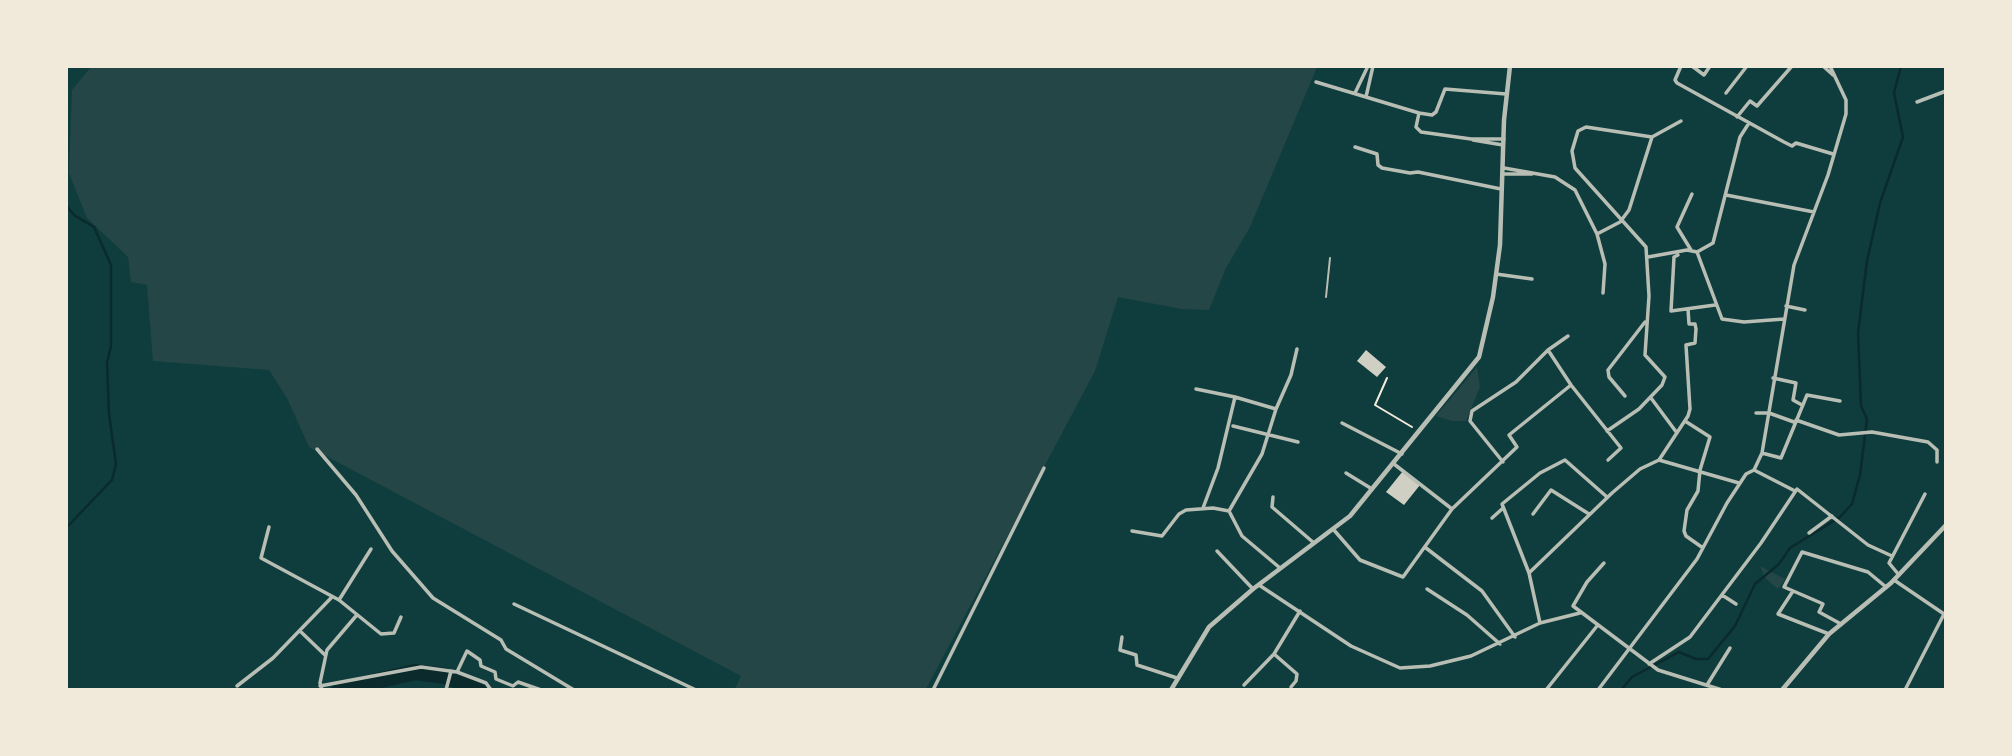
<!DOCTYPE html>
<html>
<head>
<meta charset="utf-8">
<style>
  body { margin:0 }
  #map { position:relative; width:2012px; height:756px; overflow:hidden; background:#0f3d3e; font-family:"Open Sans",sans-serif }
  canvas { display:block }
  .frame { position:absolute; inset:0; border:68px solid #f1e9da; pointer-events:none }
</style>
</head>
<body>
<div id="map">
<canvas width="2012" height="756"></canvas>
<div class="frame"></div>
</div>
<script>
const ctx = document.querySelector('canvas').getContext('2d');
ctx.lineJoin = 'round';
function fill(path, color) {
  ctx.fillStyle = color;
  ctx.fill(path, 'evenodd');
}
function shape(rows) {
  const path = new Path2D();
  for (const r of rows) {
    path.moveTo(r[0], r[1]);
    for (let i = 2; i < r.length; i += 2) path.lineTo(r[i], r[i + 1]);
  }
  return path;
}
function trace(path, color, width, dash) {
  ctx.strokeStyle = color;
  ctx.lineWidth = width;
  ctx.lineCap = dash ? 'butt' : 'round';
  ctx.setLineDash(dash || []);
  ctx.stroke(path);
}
fill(shape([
  [91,67,1317,67,1250,227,1226,268,1209,310,1182,309,1118,297,1095,371,926,689,735,689,741,676,309,447,287,398,269,370,153,361,147,285,131,282,128,257,87,218,69,173,72,90],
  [1477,367,1480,387,1466,421,1452,421,1436,416],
  [1760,566,1785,579,1778,589,1765,578]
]), '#244646');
trace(shape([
  [66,205,74,215,94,227,111,265,111,346,107,363,109,414,116,464,112,480,66,528],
  [1621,690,1632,677,1679,652,1696,659,1708,659,1735,626,1755,584,1779,564,1790,548,1840,517,1852,504,1860,475,1867,419,1861,406,1858,333,1867,261,1880,203,1903,137,1894,93,1901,66]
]), '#0a2a2b', 2.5);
trace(shape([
  [339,690,415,672,445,676,482,690]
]), '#0a2a2b', 16);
fill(shape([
  [1366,350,1386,367,1377,377,1357,361],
  [1403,471,1420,485,1404,505,1386,492]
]), '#cfcfc3');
trace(shape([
  [1387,378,1375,405,1412,427]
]), '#f1e9da', 2);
trace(shape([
  [1326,297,1330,258]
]), '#b8beb3', 2);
trace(shape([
  [1681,66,1675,80,1677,83,1784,142,1792,146,1796,143,1833,154],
  [1692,66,1704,75,1710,66],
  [1823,66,1833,75],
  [1316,82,1419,113,1416,127,1421,132,1471,139,1504,139],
  [1355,93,1368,66],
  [1726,93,1747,66],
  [1366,97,1373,66],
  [1917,102,1946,91],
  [1419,113,1432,115,1436,112,1445,89,1506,94],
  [1737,117,1750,101,1757,106,1792,66],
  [1473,140,1503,145],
  [1355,147,1377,154,1378,165,1382,168,1410,173,1418,172,1501,189],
  [1504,168,1555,177,1575,190,1597,234,1605,264,1603,293],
  [1503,174,1532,174],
  [1726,195,1814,212],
  [1597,234,1620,222,1629,210,1652,137,1681,121],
  [1691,250,1677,227,1692,194],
  [1697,252,1722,319,1744,322,1784,319],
  [1678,255,1674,257,1671,311,1715,305],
  [1648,257,1687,250,1697,252,1713,243,1740,137,1749,123],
  [1496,274,1532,279],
  [1786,306,1805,310],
  [1773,378,1796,383,1793,400,1802,405],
  [1571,385,1621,448,1608,460],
  [1196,389,1235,397,1218,468,1203,508],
  [1625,396,1609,377,1608,370,1645,322],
  [1235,397,1276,409,1291,375,1297,349],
  [1651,398,1677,433],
  [1756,413,1769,413,1794,422],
  [1796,420,1839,435,1872,432,1928,442,1937,450,1937,462],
  [1685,421,1710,437,1700,470,1698,491,1687,510,1684,531,1686,536,1703,548],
  [1342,423,1402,454],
  [1233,426,1298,442],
  [1607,431,1639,409,1662,385,1665,377,1645,355,1649,296,1646,247,1575,168,1572,151,1578,131,1586,127,1652,137],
  [317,449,356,495,392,551,433,598,501,640,506,649,574,690],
  [1762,453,1781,458,1807,395,1840,401],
  [1659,460,1739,483],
  [1503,462,1470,421,1472,411,1516,382,1548,350,1568,336],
  [1394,464,1452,509],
  [1754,470,1795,491],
  [1346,473,1372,489],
  [1273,497,1272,507,1314,543],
  [1229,511,1242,536,1280,568],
  [1533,514,1551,490,1589,514],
  [1492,518,1502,509],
  [269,527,261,558,339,600,381,634,394,633,401,617],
  [1333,529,1360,560,1403,577,1452,509,1517,447,1509,435,1571,385,1548,350],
  [1132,531,1162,536,1179,514,1186,510,1213,508,1229,511,1262,454,1276,409],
  [1809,533,1832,516],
  [1426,548,1482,591,1515,637],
  [1217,551,1253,589],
  [1604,563,1587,582,1573,606,1658,670,1722,690],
  [1529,573,1612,493,1640,469,1659,460,1688,416,1690,409,1686,345,1695,343,1696,329,1695,324,1689,324,1688,309],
  [1899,575,1889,563,1925,494],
  [1894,580,1944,614,1905,690],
  [1259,585,1351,646,1400,668,1430,666,1471,656,1540,623,1580,613],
  [1427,589,1467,615,1500,644],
  [1793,591,1778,614,1829,634],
  [1722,595,1736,604],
  [339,600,371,549],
  [514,604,696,690],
  [1540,623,1529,573,1502,504,1540,473,1565,460,1607,497],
  [1841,624,1819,612,1823,604,1821,603,1784,587,1802,552,1868,572,1886,587],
  [300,631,325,655],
  [1122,637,1120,650,1136,655,1137,665,1177,678],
  [1274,654,1297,674,1296,681,1291,687],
  [1649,664,1690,637,1761,543,1797,489,1868,545,1892,556],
  [457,672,467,651,480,660,481,666,495,672,496,679,513,686,518,682,541,690],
  [1244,685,1274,654,1300,611],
  [1707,685,1730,648],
  [237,686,273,658,332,597],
  [320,686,421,667,457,672,486,683,491,690],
  [322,690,320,683,327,650,356,616],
  [446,690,451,671],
  [933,690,1044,468],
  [1546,690,1597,626],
  [1598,690,1697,559,1727,503,1746,474,1754,470,1762,453,1794,265,1828,175,1846,114,1846,100,1830,66]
]), '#b8beb3', 3.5);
trace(shape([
  [1171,690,1209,627,1253,589,1350,516,1479,357,1493,297,1500,245,1504,120,1510,66],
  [1782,690,1829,634,1891,583,1946,525]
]), '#b8beb3', 4.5);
</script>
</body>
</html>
